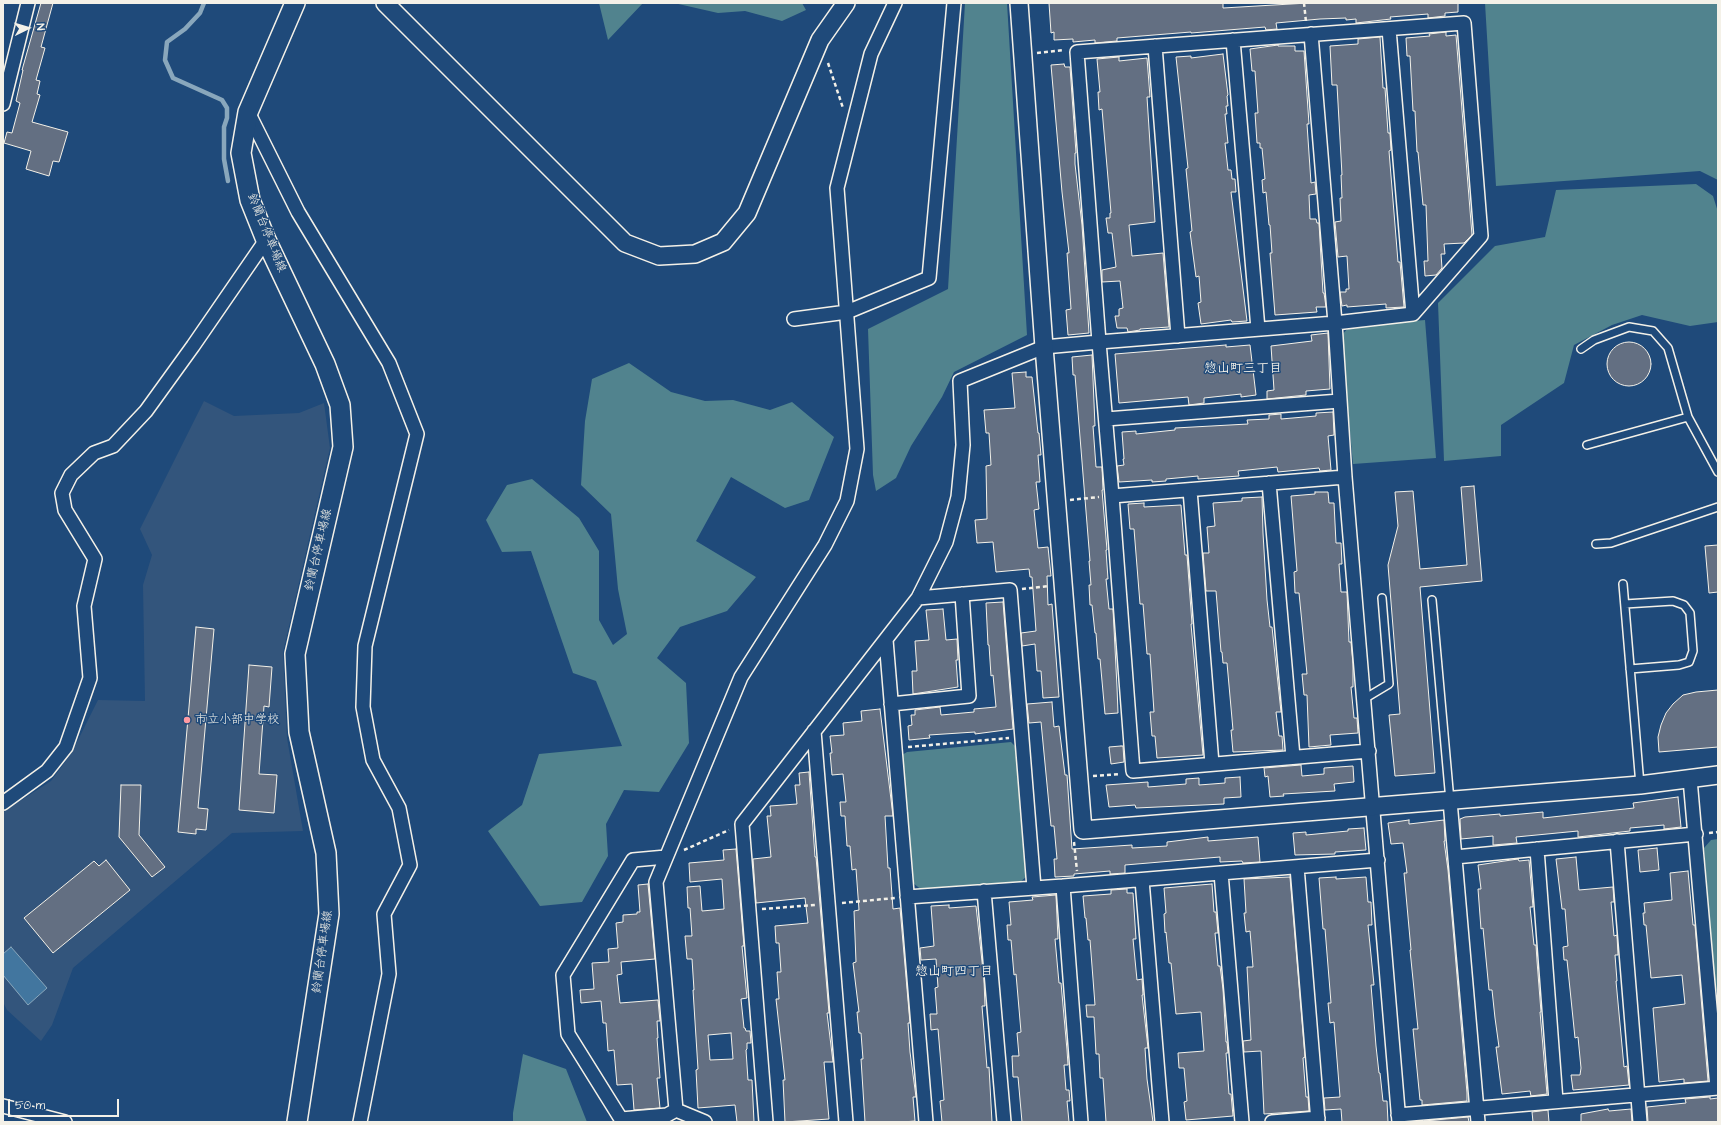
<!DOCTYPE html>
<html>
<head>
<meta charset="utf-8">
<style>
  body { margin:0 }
  #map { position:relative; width:1721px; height:1125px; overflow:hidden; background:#1f4a7a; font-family:"Architects Daughter",sans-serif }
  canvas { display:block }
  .frame { position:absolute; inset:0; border:4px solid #f4f1e8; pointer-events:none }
  .north { position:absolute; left:8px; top:8px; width:40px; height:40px; -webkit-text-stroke:3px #1f4a7a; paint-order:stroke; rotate:85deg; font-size:11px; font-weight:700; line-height:16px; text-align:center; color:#f4f1e8 }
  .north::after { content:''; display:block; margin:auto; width:14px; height:18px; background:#f4f1e8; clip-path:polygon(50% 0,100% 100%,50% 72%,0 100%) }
  .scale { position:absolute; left:8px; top:1099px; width:111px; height:18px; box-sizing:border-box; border:2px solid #f4f1e8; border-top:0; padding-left:5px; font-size:12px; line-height:14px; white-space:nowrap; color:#f4f1e8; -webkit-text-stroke:3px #1f4a7a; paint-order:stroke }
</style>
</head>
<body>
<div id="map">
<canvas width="1721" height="1125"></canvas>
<div class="frame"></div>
<div class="north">N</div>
<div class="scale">50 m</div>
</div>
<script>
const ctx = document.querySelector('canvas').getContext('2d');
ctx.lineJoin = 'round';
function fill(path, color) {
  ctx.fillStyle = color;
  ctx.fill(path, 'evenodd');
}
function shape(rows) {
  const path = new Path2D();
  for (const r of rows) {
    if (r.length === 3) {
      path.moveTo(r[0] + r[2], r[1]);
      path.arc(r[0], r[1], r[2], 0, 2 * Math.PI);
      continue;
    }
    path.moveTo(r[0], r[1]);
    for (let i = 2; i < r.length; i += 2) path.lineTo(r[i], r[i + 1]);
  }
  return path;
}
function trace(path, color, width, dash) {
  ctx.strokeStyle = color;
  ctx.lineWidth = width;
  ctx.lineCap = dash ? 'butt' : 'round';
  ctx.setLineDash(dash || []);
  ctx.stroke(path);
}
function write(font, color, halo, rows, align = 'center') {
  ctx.font = font + ' "Architects Daughter","Klee One",sans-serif';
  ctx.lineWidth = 3;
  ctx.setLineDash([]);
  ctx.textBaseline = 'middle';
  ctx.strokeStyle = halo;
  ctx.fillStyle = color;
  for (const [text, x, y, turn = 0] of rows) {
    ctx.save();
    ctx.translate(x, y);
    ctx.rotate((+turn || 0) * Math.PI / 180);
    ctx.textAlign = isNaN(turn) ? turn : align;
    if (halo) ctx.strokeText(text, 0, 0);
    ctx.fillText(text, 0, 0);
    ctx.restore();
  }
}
fill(shape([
  [204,401,234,416,299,413,324,403,330,448,283,652,287,738,303,831,232,833,73,968,52,1025,41,1041,7,1010,3,1002,3,812,51,781,71,754,98,700,145,701,143,585,152,555,140,529]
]), '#33557c');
fill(shape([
  [599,3,643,3,608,40],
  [674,3,802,3,806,10,782,21,745,11,718,13],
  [965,3,1007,3,1027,335,954,372,942,397,911,446,896,478,876,491,873,475,868,329,948,289],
  [1485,3,1718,3,1718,180,1700,171,1496,186],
  [1696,184,1713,196,1718,212,1718,322,1690,326,1642,315,1612,325,1574,345,1564,383,1501,425,1501,456,1444,461,1438,303,1495,246,1545,237,1556,190],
  [1425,320,1436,458,1353,464,1341,336,1349,327],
  [629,363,671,392,705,401,733,400,770,410,792,402,834,437,809,500,785,508,731,477,696,541,756,577,727,611,680,627,657,658,686,683,689,743,659,792,624,790,606,824,608,856,582,902,540,906,488,831,522,805,539,754,622,746,596,681,573,673,531,551,502,552,486,520,507,485,532,479,579,518,599,551,599,620,613,645,627,634,618,589,611,514,581,485,585,421,592,379],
  [1011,742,1018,749,1027,876,1019,883,923,891,913,883,902,755,907,752],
  [1718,839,1718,992,1715,989,1704,848,1711,840],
  [523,1054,566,1069,587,1122,513,1122,513,1113]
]), '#51838e');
const water = shape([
  [11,947,47,988,28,1005,3,975,3,954,11,947]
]);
fill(water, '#42769f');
trace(water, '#89a7bc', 1);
trace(shape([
  [204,3,200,13,185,29,167,42,165,60,173,78,222,100,227,108,227,118,224,127,224,159,228,181]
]), '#89a7bc', 4.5);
const building = shape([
  [41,3,53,3,41,47,45,48,36,80,40,81,37,94,40,95,32,122,68,132,59,162,53,161,49,176,26,169,31,151,4,143,7,132,12,133,20,103,16,101,23,70,22,70,41,3],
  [1049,3,1223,3,1223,8,1308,3,1458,3,1458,12,1445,13,1445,16,1428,18,1428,14,1390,17,1391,19,1356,23,1356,19,1346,20,1346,18,1320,19,1276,23,1277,29,1266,30,1265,27,1191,33,1191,32,1117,38,1117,41,1095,43,1095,40,1073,42,1073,39,1054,40,1054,32,1051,33,1049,3],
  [1446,32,1446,36,1456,35,1472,235,1464,243,1444,244,1445,254,1441,254,1442,268,1436,275,1425,276,1424,261,1428,261,1426,205,1423,205,1418,152,1417,152,1415,111,1413,111,1410,56,1407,56,1406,38,1430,36,1429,34,1446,32],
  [1380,37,1383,88,1385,88,1388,133,1390,133,1391,150,1389,151,1398,262,1400,262,1404,307,1386,308,1386,304,1347,307,1347,305,1342,306,1340,292,1346,292,1346,289,1349,289,1347,256,1338,257,1335,222,1341,221,1340,198,1342,198,1341,175,1342,175,1337,85,1332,85,1330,46,1358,44,1358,39,1380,37],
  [1278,45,1278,46,1295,46,1295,51,1304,51,1309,124,1307,124,1311,183,1315,182,1316,194,1309,195,1310,219,1316,219,1317,223,1319,223,1323,293,1324,293,1326,307,1316,307,1317,312,1275,315,1270,253,1272,253,1270,225,1269,225,1266,192,1263,193,1262,180,1265,179,1262,148,1260,148,1260,143,1257,143,1255,113,1258,113,1255,71,1252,71,1250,49,1278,45],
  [1223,54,1228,95,1227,96,1228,106,1226,106,1227,114,1225,114,1228,143,1225,143,1228,170,1231,170,1232,179,1235,179,1236,192,1231,192,1247,321,1232,322,1231,320,1201,324,1198,303,1201,302,1199,276,1196,277,1190,232,1192,231,1186,169,1188,168,1176,57,1191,56,1191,58,1223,54],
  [1119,57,1119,61,1147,58,1150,97,1147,97,1155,222,1129,225,1132,256,1163,253,1169,327,1140,329,1140,330,1128,332,1127,328,1117,328,1115,316,1119,316,1119,309,1123,308,1120,281,1102,282,1102,270,1116,267,1112,233,1108,233,1106,218,1110,218,1110,213,1111,213,1102,109,1099,110,1098,92,1100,92,1097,59,1119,57],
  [1064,64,1065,67,1070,67,1076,153,1075,153,1075,164,1082,225,1089,333,1068,335,1066,310,1071,309,1067,253,1069,253,1062,192,1051,65,1064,64],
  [1328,333,1330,389,1306,391,1306,395,1267,399,1267,391,1274,390,1271,346,1312,341,1311,335,1328,333],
  [1629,364,22],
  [1226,345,1226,347,1250,345,1256,395,1241,397,1241,394,1204,398,1204,403,1189,405,1188,397,1119,403,1115,354,1226,345],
  [1092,355,1095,426,1093,426,1096,467,1102,467,1103,490,1102,490,1107,550,1106,550,1108,579,1106,579,1109,609,1113,609,1117,687,1118,713,1105,714,1100,659,1098,659,1096,633,1095,633,1092,605,1090,605,1089,585,1091,585,1089,561,1090,561,1075,375,1073,375,1072,357,1092,355],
  [1026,372,1026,377,1032,377,1038,433,1039,433,1041,455,1038,455,1040,482,1036,482,1039,509,1034,510,1038,548,1048,547,1051,576,1047,576,1048,605,1052,604,1059,697,1043,698,1041,671,1037,671,1035,644,1022,646,1021,633,1036,631,1032,577,1030,577,1029,569,996,572,993,542,977,543,975,520,987,519,986,466,991,465,989,433,986,433,984,410,1015,408,1012,373,1026,372],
  [1333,412,1334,435,1328,436,1331,470,1320,471,1319,468,1278,472,1277,467,1238,471,1239,476,1198,479,1198,476,1166,479,1166,481,1152,482,1152,480,1119,482,1117,466,1124,465,1123,459,1124,459,1122,432,1136,431,1136,434,1175,430,1175,428,1248,424,1247,420,1269,419,1269,415,1281,414,1281,419,1316,416,1316,413,1333,412],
  [1474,486,1482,581,1420,587,1435,773,1395,776,1389,715,1400,714,1388,565,1398,526,1395,492,1413,491,1420,569,1467,565,1461,487,1474,486],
  [1315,492,1328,492,1329,503,1334,503,1336,543,1341,543,1342,564,1339,564,1341,592,1347,592,1349,642,1351,642,1353,664,1353,687,1351,687,1354,718,1357,718,1358,733,1330,735,1331,745,1309,747,1307,695,1304,695,1302,674,1307,674,1299,593,1295,593,1294,572,1297,571,1291,496,1315,494,1315,492],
  [1262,497,1263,533,1267,600,1270,627,1272,627,1281,712,1276,712,1279,736,1282,736,1283,750,1233,752,1231,730,1233,730,1227,663,1223,663,1222,652,1221,652,1216,591,1206,591,1203,553,1209,553,1207,527,1215,526,1213,503,1242,501,1242,498,1262,497],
  [1144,503,1144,507,1181,505,1185,555,1187,555,1192,624,1191,624,1203,755,1157,758,1155,736,1152,736,1150,712,1154,712,1150,654,1147,654,1143,604,1140,604,1134,529,1130,529,1128,504,1144,503],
  [1718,545,1718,592,1709,593,1705,546,1718,545],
  [1003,602,1013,729,975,734,975,732,929,735,930,738,909,740,908,726,912,725,911,715,915,715,915,710,940,707,941,715,974,712,974,709,996,707,993,675,991,676,989,645,988,645,986,603,1003,602],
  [943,609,946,640,957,639,958,660,956,660,958,687,913,694,912,671,917,671,915,641,929,640,926,610,943,609],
  [196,627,214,629,198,808,208,809,206,830,196,829,196,834,178,832,196,627],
  [249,665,272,667,269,707,264,706,259,774,277,775,274,813,239,810,249,665],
  [1718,690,1718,747,1659,752,1658,737,1661,725,1666,713,1673,704,1683,695,1696,692,1718,690],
  [1052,702,1054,727,1059,726,1065,775,1067,775,1072,849,1132,845,1132,848,1167,846,1167,842,1208,837,1208,841,1258,837,1260,862,1243,863,1242,861,1220,862,1220,857,1184,860,1125,865,1125,873,1110,874,1110,871,1074,874,1074,876,1055,877,1054,859,1057,859,1054,826,1051,826,1041,722,1029,723,1027,704,1052,702],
  [880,709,893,816,885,816,888,868,890,868,893,909,900,908,910,1023,908,1023,910,1052,916,1097,913,1097,915,1121,903,1122,865,1122,861,1059,863,1059,861,1033,859,1033,857,1012,859,1012,853,963,856,962,854,911,859,910,856,869,852,870,850,846,847,846,845,816,841,816,840,802,846,802,843,774,832,775,830,753,832,753,830,736,844,735,843,723,862,721,861,711,880,709],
  [1121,746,1123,746,1124,762,1111,764,1109,747,1121,746],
  [1301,765,1302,776,1324,774,1324,768,1353,766,1354,782,1334,784,1335,791,1283,794,1284,796,1270,797,1268,776,1265,777,1264,768,1301,765],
  [809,772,815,857,816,857,829,1013,827,1013,833,1062,824,1062,829,1119,785,1122,783,1080,785,1080,776,999,779,999,777,972,781,972,779,943,776,943,775,926,808,923,805,898,756,903,753,859,771,857,767,816,771,816,770,806,797,804,795,785,800,785,799,773,809,772],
  [1240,777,1241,797,1224,798,1224,804,1136,808,1135,805,1109,807,1106,785,1148,782,1148,787,1186,784,1186,779,1199,778,1199,785,1225,783,1225,778,1240,777],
  [121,785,141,785,139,835,165,867,152,877,119,837,121,785],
  [1678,797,1681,827,1664,829,1664,825,1630,828,1630,831,1578,837,1578,831,1516,837,1517,843,1493,845,1493,836,1461,839,1460,819,1465,817,1500,814,1500,816,1543,812,1543,818,1634,808,1633,803,1678,797],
  [1409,820,1409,824,1444,820,1445,841,1444,841,1448,870,1467,1093,1467,1101,1422,1105,1422,1100,1420,1100,1413,1029,1418,1029,1410,950,1411,950,1404,873,1407,873,1403,843,1391,844,1388,823,1409,820],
  [1364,828,1366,850,1335,852,1335,854,1295,855,1293,833,1306,832,1306,835,1348,831,1348,829,1364,828],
  [1657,848,1659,870,1640,872,1638,850,1657,848],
  [736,849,744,946,742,946,747,998,741,999,744,1028,745,1028,746,1031,750,1031,751,1043,747,1043,747,1049,746,1050,748,1080,752,1080,754,1122,737,1122,735,1105,698,1108,696,1070,698,1069,693,990,694,990,692,959,687,959,685,936,692,936,690,908,688,908,687,887,700,886,702,911,724,909,722,879,690,882,689,863,724,860,723,850,736,849],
  [731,1033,733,1059,710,1060,708,1035,731,1033],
  [1576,857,1579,890,1613,887,1614,902,1611,902,1614,936,1617,935,1618,955,1615,955,1617,981,1616,981,1624,1067,1627,1066,1629,1085,1573,1090,1571,1075,1580,1075,1581,1068,1578,1037,1575,1038,1567,960,1564,960,1563,947,1568,946,1565,909,1562,909,1556,859,1576,857],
  [1518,859,1519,861,1529,860,1533,907,1530,907,1534,945,1536,945,1537,961,1541,1012,1540,1012,1547,1094,1531,1096,1530,1091,1502,1094,1496,1047,1499,1047,1495,1018,1492,990,1489,990,1483,928,1481,929,1478,889,1481,889,1478,865,1518,859],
  [106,860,130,890,53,953,24,918,94,861,99,866,106,860],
  [1688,871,1693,925,1695,925,1708,1081,1684,1083,1684,1079,1659,1082,1653,1008,1685,1004,1682,975,1651,978,1646,925,1644,925,1643,913,1645,913,1644,903,1672,900,1670,873,1688,871],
  [1290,877,1305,1057,1303,1058,1306,1097,1308,1097,1309,1111,1264,1114,1261,1051,1244,1052,1243,1041,1251,1040,1247,967,1253,967,1250,931,1246,932,1244,913,1246,913,1244,879,1290,877],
  [1336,877,1336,879,1366,877,1368,902,1371,902,1372,925,1368,925,1374,985,1371,985,1376,1046,1379,1073,1380,1073,1383,1101,1387,1101,1388,1122,1342,1122,1341,1109,1325,1110,1324,1098,1340,1097,1334,1022,1330,1023,1328,1003,1331,1003,1325,929,1323,929,1319,878,1336,877],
  [648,884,655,959,621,962,622,974,617,975,620,1003,658,1000,660,1021,657,1021,658,1038,657,1038,660,1078,657,1078,660,1108,634,1110,632,1084,617,1085,614,1050,608,1051,606,1023,603,1023,601,1001,581,1003,580,990,594,989,592,963,609,962,608,949,618,948,616,923,623,922,623,915,637,914,637,912,640,912,638,885,648,884],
  [1212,884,1214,912,1216,912,1218,933,1215,933,1218,966,1220,966,1223,989,1226,1042,1227,1042,1228,1053,1226,1053,1229,1094,1231,1094,1233,1116,1186,1120,1184,1102,1187,1101,1184,1068,1179,1068,1178,1053,1204,1051,1201,1012,1176,1014,1171,963,1169,963,1166,932,1165,933,1164,914,1166,913,1164,888,1212,884],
  [1127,889,1127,893,1133,893,1136,939,1133,939,1137,980,1142,979,1143,995,1142,995,1148,1048,1145,1048,1147,1079,1153,1122,1106,1122,1103,1078,1100,1078,1099,1054,1096,1054,1094,1017,1087,1017,1086,1005,1095,1005,1090,940,1088,940,1086,918,1085,918,1083,896,1111,894,1111,890,1127,889],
  [1056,895,1058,939,1055,939,1059,983,1061,983,1067,1050,1068,1065,1064,1065,1066,1090,1069,1090,1070,1101,1067,1101,1069,1122,1022,1122,1018,1077,1013,1077,1012,1056,1019,1056,1017,1033,1021,1032,1016,974,1014,975,1011,940,1008,940,1007,925,1011,925,1009,902,1033,900,1032,897,1056,895],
  [949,905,949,908,976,906,984,980,985,1006,982,1006,987,1068,989,1067,992,1122,942,1122,940,1101,944,1100,938,1029,931,1030,930,1014,937,1014,935,988,938,987,936,959,921,960,920,948,934,946,931,906,949,905],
  [1710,1097,1710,1099,1718,1098,1718,1122,1648,1122,1647,1107,1686,1103,1685,1099,1710,1097],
  [1608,1109,1609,1111,1631,1109,1632,1122,1581,1122,1581,1114,1608,1109],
  [1548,1110,1549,1122,1533,1122,1532,1112,1548,1110],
  [1468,1117,1469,1122,1424,1121,1468,1117]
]);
fill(building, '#636f82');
trace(building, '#f4f1e8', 1);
const service = shape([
  [1581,349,1594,340,1629,327,1653,331,1668,348,1688,417,1718,472],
  [1587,445,1688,417],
  [1596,544,1611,543,1718,507],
  [1623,584,1640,785],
  [1432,600,1450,801],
  [1625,604,1673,601,1684,605,1690,613,1693,651,1689,662,1679,665,1630,669],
  [1364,699,1389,684,1382,598]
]);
const minor = shape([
  [1389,29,1413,314],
  [1311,34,1335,323,1345,477,1399,1122],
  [1233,40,1258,329],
  [1155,46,1178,336],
  [3,104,28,3],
  [248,112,298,212,389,363,417,434,365,646,363,707,373,760,399,808,410,865,384,914,389,974,360,1122],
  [794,319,847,312,929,278,954,3],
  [1106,419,1340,401],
  [1269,483,1293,757],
  [1190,490,1212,764],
  [1112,496,1345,477],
  [918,598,1010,590,1034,888],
  [886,640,926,1122],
  [891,704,969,696,962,594],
  [814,731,846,1122],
  [1690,779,1717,1088],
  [1450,801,1478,1122],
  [3,803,47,771,66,747,90,678,84,606,95,559,65,510,62,493,71,475,94,453,113,446,146,411,193,346,266,240],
  [1617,841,1640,1122],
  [1537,849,1556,1101],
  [666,857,633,860,563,975,568,1034,621,1119,667,1115,676,1110,705,1122],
  [1455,857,1696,834],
  [1297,867,1318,1122],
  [1221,873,1242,1122],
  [1142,880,1162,1122],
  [1063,886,1081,1122],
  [984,891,1004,1122],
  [907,897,1063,886,1378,860],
  [3,1106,65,1122],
  [676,1110,656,882,741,677,825,545,847,501,857,449,837,188,871,54,895,3],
  [1398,1115,1718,1088],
  [766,1122,742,824,918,598,946,542,958,497,963,445,960,381,1044,347,1099,342,1335,323,1413,314,1481,236,1464,23,1077,52,1099,342,1112,496,1133,771,1369,751],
  [1272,1122,1318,1118]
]);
const tertiary = shape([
  [385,3,625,243,659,256,695,254,723,242,747,213,820,40,846,3],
  [1019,3,1044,347,1083,830,1640,785,1718,775]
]);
const secondary = shape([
  [295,3,248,112,241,153,250,200,266,240,325,364,340,405,343,447,295,654,299,732,326,853,329,914,297,1122]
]);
trace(service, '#f4f1e8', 10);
trace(minor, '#f4f1e8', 16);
trace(tertiary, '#f4f1e8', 20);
trace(secondary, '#f4f1e8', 22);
trace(shape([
  [1304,3,1306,22],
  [1037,53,1064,50],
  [828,63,843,108],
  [1070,500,1099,497],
  [1022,589,1049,586],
  [908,747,1009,738],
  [1093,776,1120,774],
  [1709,833,1718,832],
  [1074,842,1077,871],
  [684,850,729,830],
  [842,903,895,898],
  [762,909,815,905]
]), '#f4f1e8', 2.5, [4, 3]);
trace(service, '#1f4a7a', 7);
trace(minor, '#1f4a7a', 13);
trace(tertiary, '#1f4a7a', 17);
trace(secondary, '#1f4a7a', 19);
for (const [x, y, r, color] of [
  [187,720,4,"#ff9aa2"]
]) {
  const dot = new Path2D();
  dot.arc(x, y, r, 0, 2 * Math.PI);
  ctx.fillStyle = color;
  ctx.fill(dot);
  trace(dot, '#1f4a7a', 1.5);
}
write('12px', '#f4f1e8', '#1f4a7a', [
  ["鈴蘭台停車場線",266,233,68],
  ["鈴蘭台停車場線",319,550,-77],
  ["鈴蘭台停車場線",323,952,-82]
]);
write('12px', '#f4f1e8', '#1f4a7a', [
  ["市立小部中学校",195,720]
], 'left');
write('bold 13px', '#f4f1e8', '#1f4a7a', [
  ["惣山町三丁目",1243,369],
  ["惣山町四丁目",954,972]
]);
</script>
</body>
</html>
